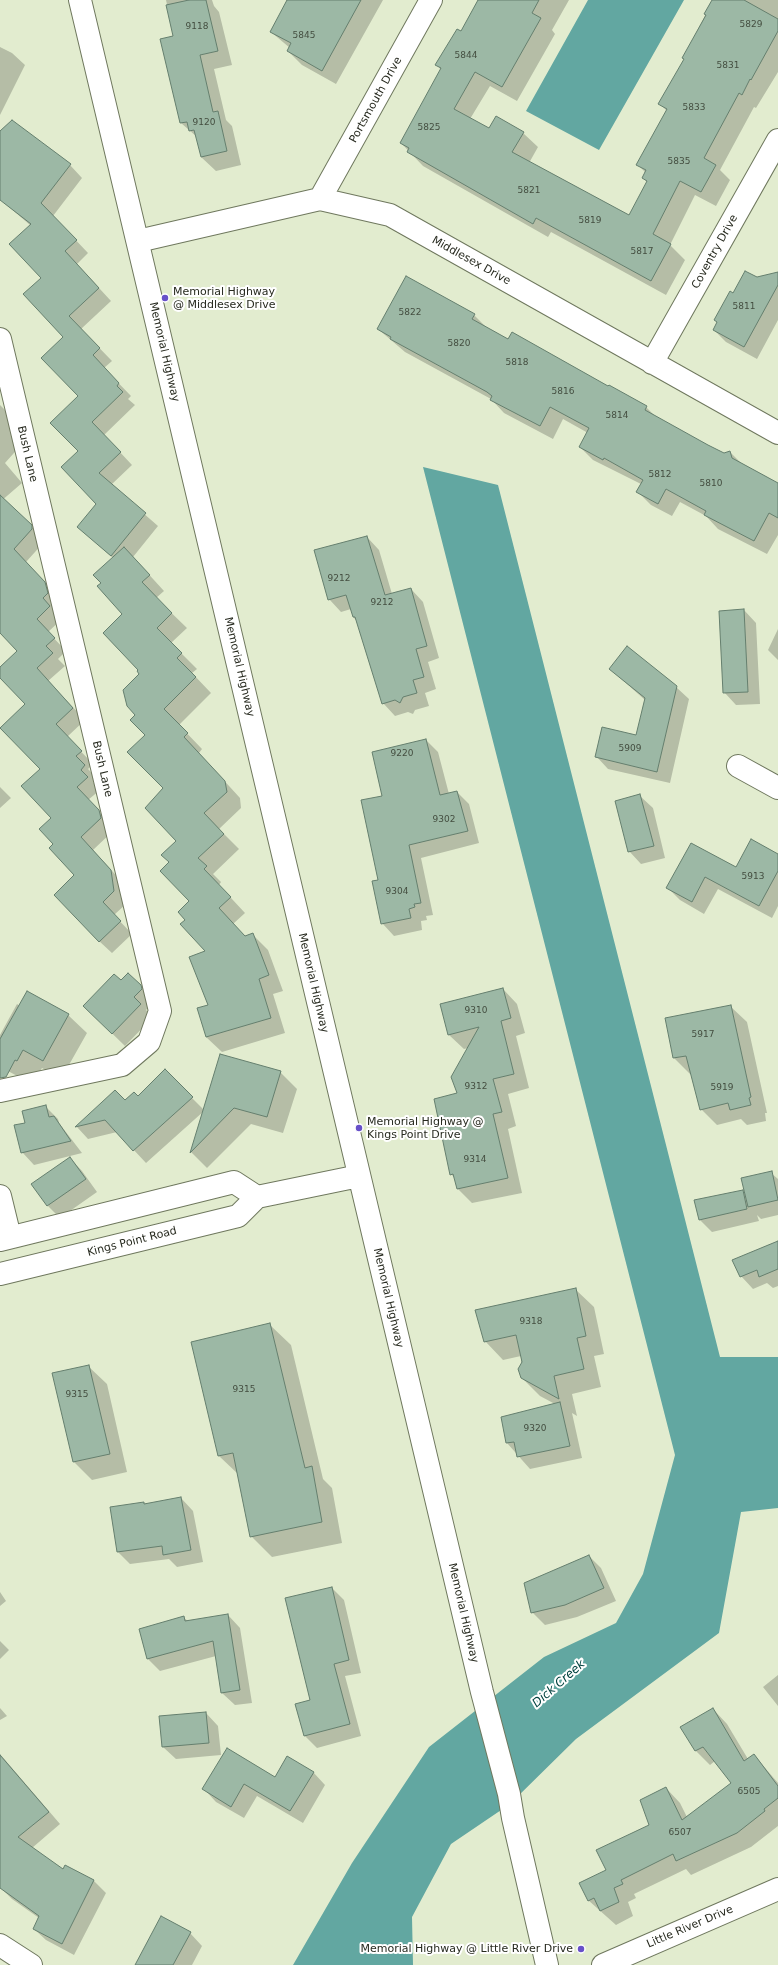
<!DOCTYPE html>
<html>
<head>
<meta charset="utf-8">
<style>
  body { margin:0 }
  canvas { display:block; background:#e2eccf }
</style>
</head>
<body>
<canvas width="778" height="1965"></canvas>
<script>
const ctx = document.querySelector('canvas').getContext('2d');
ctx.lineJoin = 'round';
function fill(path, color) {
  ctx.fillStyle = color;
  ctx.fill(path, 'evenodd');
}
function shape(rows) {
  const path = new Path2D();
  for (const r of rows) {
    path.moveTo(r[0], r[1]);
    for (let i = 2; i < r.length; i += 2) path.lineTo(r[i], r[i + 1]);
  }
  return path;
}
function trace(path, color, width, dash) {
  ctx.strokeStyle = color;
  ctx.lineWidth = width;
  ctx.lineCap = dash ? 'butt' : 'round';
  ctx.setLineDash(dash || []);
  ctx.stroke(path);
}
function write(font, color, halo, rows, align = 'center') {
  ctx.font = font + ' "DejaVu Sans",sans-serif';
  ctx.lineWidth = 4;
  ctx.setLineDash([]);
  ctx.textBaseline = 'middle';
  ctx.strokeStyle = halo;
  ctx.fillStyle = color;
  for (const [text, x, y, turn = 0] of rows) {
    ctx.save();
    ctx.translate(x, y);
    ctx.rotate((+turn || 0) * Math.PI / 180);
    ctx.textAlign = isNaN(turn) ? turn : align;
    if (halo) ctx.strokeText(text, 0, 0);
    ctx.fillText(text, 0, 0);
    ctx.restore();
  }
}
fill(shape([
  [588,0,684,0,599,150,526,111],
  [423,467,498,485,720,1357,778,1357,778,1508,741,1512,719,1633,576,1739,510,1804,451,1844,412,1917,413,1965,293,1965,352,1863,429,1747,544,1657,616,1623,643,1574,675,1455]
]), '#62a7a1');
fill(shape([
  [166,0,212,0,214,6,219,12,232,65,214,69,226,120,232,126,241,165,216,171,201,157,197,137,181,123,161,39,174,36],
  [288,0,383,0,336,84,302,65,288,51,290,48,271,32],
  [479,0,569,0,552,30,555,34,517,101,490,86,470,119,490,130,523,133,538,147,529,163,629,217,647,182,643,178,646,173,638,165,667,111,660,104,685,59,683,58,713,0,778,0,778,72,756,108,754,107,720,170,730,180,716,206,695,195,670,245,685,260,666,295,551,232,548,237,423,166,401,143,441,70,437,65,461,32],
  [0,47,12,53,25,65,0,115],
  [0,132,70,165,82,178,53,216,88,253,77,264,111,301,81,329,112,361,104,368,131,396,128,399,135,405,104,435,132,465,111,485,158,526,133,557,164,591,156,598,187,628,171,643,197,669,192,673,211,693,179,725,202,749,199,753,240,798,241,808,219,829,239,849,213,874,221,882,219,885,245,913,233,924,246,937,252,934,268,950,283,991,273,994,285,1033,222,1052,206,1037,209,1006,207,951,186,920,190,901,170,863,177,841,164,788,146,735,137,715,140,670,124,614,102,583,113,558,78,527,98,504,79,451,79,396,64,337,42,278,30,225,1,200],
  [778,273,778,320,757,359,726,342,714,330,733,294,757,279],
  [474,315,488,329,646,407,657,418,724,454,730,452,742,464,778,484,778,535,767,554,718,529,706,516,680,502,672,516,651,505,637,491,641,484,593,460,580,447,588,433,563,419,553,439,504,413,491,399,405,352,378,329],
  [0,405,16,421,22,444,5,463,22,483,0,502],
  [0,525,31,526,44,539,44,542,26,562,57,595,62,619,48,632,66,651,58,659,65,666,48,681,85,720,67,737,93,764,88,769,97,778,93,782,100,790,88,800,111,824,113,831,93,850,123,883,126,904,114,915,132,934,112,953,99,941,76,875,55,844,52,818,26,704,0,676,0,668,18,651,0,632],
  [367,537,379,550,392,594,411,589,423,602,439,658,428,662,436,689,425,693,429,706,415,710,413,714,408,712,395,716,383,703,357,621,353,617,351,609,341,612,329,599],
  [744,610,756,623,760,704,736,705,724,692],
  [778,629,778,660,768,650],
  [610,669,676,687,689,699,670,783,608,769,596,756,637,736,645,700],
  [426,740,438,752,449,794,457,792,469,804,479,843,421,858,433,915,426,916,427,920,421,921,422,930,394,936,382,923,379,880,383,797],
  [0,787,11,798,0,808],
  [640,796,653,808,665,858,641,864,629,851],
  [692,844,736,868,778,855,778,906,772,918,718,889,704,914,680,900,668,888],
  [128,974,153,999,154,1001,146,1010,153,1017,125,1046,84,1006,121,982],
  [503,989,517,1004,525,1033,516,1036,529,1088,508,1094,516,1126,508,1129,522,1193,472,1203,458,1189,455,1178,451,1174,458,1094,468,1048,464,1049,449,1035],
  [27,992,68,1015,87,1033,61,1079,42,1068,36,1078,30,1083,8,1071,0,1062,0,1035,17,1004,20,1006],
  [730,1006,747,1022,767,1113,765,1113,766,1121,747,1125,741,1119,717,1125,701,1109,692,1073,690,1074,674,1058],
  [165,1071,204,1110,280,1072,297,1089,283,1133,251,1124,207,1168,191,1152,204,1111,146,1163,117,1132,88,1139,77,1127,115,1092,125,1101,138,1097],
  [45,1106,58,1119,59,1123,82,1153,34,1165,22,1152,26,1124],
  [70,1158,82,1171,97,1192,60,1218,48,1206],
  [771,1173,778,1179,778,1215,761,1219,757,1215,759,1221,712,1232,700,1220,742,1191,746,1195],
  [778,1246,778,1286,773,1288,767,1283,753,1289,741,1276],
  [575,1289,594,1307,604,1354,594,1356,601,1387,572,1394,577,1416,572,1413,582,1458,530,1469,507,1443,502,1418,555,1404,540,1396,522,1378,521,1356,503,1360,485,1341],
  [270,1325,291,1345,323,1479,332,1488,342,1543,272,1557,251,1536,238,1474,219,1456],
  [88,1366,107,1384,127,1472,92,1480,74,1462,53,1374],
  [181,1498,193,1511,203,1562,177,1567,169,1559,130,1564,118,1552,143,1503,145,1505],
  [589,1556,601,1568,616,1601,577,1617,545,1625,532,1612],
  [332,1588,344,1600,361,1673,345,1676,361,1736,317,1748,305,1736],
  [0,1592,6,1601,0,1606],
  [228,1615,240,1628,252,1703,235,1705,222,1693,216,1656,160,1671,148,1659,184,1618,188,1621],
  [0,1641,9,1650,0,1659],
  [778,1675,778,1706,763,1687],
  [0,1708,7,1716,0,1720],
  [713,1709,727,1724,748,1759,754,1755,778,1783,778,1826,751,1847,691,1875,686,1869,634,1894,636,1898,628,1902,633,1916,616,1925,588,1900,607,1870,650,1825,666,1788,680,1803,687,1817,732,1783,715,1761,710,1765,695,1750],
  [206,1713,218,1726,221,1755,176,1759,163,1747],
  [0,1754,60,1824,32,1848,63,1871,66,1867,94,1881,106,1893,74,1955,46,1940,34,1929,39,1918,12,1899,0,1887],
  [313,1772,325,1785,303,1823,257,1796,244,1818,216,1802,204,1789],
  [190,1933,202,1946,192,1965,136,1965]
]), '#0003');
const building = shape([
  [189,0,206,0,218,51,200,55,213,112,218,111,227,151,201,157,194,130,189,131,187,122,180,123,160,39,173,36,166,5,189,0],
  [287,0,361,0,322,71,287,51,291,43,270,32,287,0],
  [478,0,539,0,532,13,541,18,502,87,475,72,454,109,489,128,496,116,524,132,512,152,629,215,647,181,642,178,646,170,636,165,667,109,658,104,684,59,682,58,706,15,704,14,712,0,744,0,778,19,778,31,751,80,750,79,742,95,739,93,704,158,716,165,701,192,680,181,653,234,671,244,651,281,536,218,533,224,407,152,409,148,400,143,441,68,435,65,457,29,461,31,478,0],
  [12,120,71,164,41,203,77,240,65,251,99,288,69,316,100,348,93,355,119,383,117,386,123,392,92,422,121,452,99,473,146,513,111,556,77,527,96,504,61,467,78,451,50,423,78,396,41,358,63,337,23,294,41,278,9,244,31,224,0,200,0,131,12,120],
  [745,271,757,277,778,272,778,285,744,347,713,330,717,322,714,320,730,291,733,293,745,271],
  [406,276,475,314,472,319,508,339,512,332,608,386,609,385,647,406,645,410,708,445,724,453,730,451,732,458,778,483,778,518,769,513,754,541,704,515,706,511,666,489,658,504,636,492,643,480,604,458,603,460,579,447,589,428,550,407,540,426,490,400,492,396,487,392,390,339,391,337,377,329,406,276],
  [0,495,32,525,32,529,14,549,45,582,48,593,43,598,50,606,37,619,55,638,46,646,53,653,37,668,73,708,56,724,82,751,76,756,85,765,81,770,88,777,77,787,99,810,101,818,81,837,111,870,114,891,103,902,121,921,99,942,54,895,74,875,49,848,53,844,39,829,51,818,21,786,40,769,0,728,25,704,0,678,0,667,17,651,0,633,0,495],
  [367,536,385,595,411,588,427,646,416,649,424,677,413,680,417,693,403,697,400,703,395,700,382,704,355,617,353,617,346,595,328,600,314,550,367,536],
  [124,547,150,575,142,582,172,613,157,628,182,653,177,658,196,677,164,709,188,733,184,737,225,781,227,792,204,813,224,834,198,858,207,866,204,869,231,897,219,908,245,936,253,933,269,975,259,979,271,1018,206,1037,197,1008,208,1005,189,957,205,951,180,924,185,920,178,912,189,901,160,871,169,862,161,855,176,841,145,808,163,788,127,752,145,735,130,720,135,715,127,706,123,690,139,674,137,671,138,670,103,633,122,614,97,586,101,583,93,575,124,547],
  [744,609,748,692,723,693,719,611,744,609],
  [627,646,677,686,657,772,595,757,602,727,636,735,645,698,609,669,627,646],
  [426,739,440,795,457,791,468,831,409,845,421,903,414,904,415,907,409,909,411,918,381,924,372,881,378,880,361,800,382,796,372,752,426,739],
  [640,794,654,846,628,852,615,801,640,794],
  [751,839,778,854,778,871,759,906,705,877,692,902,666,888,691,843,736,867,751,839],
  [128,973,141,985,142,989,134,997,141,1004,112,1034,83,1006,114,974,121,980,128,973],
  [503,988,511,1018,501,1021,514,1074,493,1079,502,1112,493,1114,508,1178,457,1189,453,1174,450,1175,434,1099,457,1093,451,1077,479,1027,448,1035,440,1004,503,988],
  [27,991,69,1014,43,1061,23,1050,17,1061,15,1060,6,1077,0,1078,0,1039,27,991],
  [731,1005,751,1097,749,1098,751,1105,730,1110,728,1103,700,1110,686,1056,673,1058,665,1018,731,1005],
  [220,1054,281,1071,267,1117,234,1108,190,1153,220,1054],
  [165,1069,193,1097,133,1151,105,1120,75,1127,115,1090,125,1100,134,1092,138,1096,165,1069],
  [46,1105,49,1117,54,1116,71,1141,21,1153,14,1125,25,1123,22,1111,46,1105],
  [70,1157,86,1179,47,1206,31,1184,70,1157],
  [772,1171,778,1200,748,1207,741,1178,772,1171],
  [743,1190,747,1209,699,1220,694,1200,743,1190],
  [778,1241,778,1269,759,1277,757,1270,740,1277,732,1260,778,1241],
  [576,1288,586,1336,577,1338,584,1369,554,1376,559,1399,521,1378,518,1369,522,1362,516,1335,484,1342,475,1310,576,1288],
  [270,1323,305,1468,312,1466,322,1522,250,1537,233,1453,218,1456,191,1342,270,1323],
  [89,1365,110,1454,73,1462,52,1373,89,1365],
  [560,1402,570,1446,517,1457,514,1442,506,1443,501,1417,560,1402],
  [181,1497,191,1550,163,1555,162,1546,117,1552,110,1507,144,1502,144,1504,181,1497],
  [589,1555,604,1588,565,1605,531,1613,524,1583,589,1555],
  [332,1587,349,1660,334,1664,350,1724,304,1736,295,1704,310,1700,285,1598,332,1587],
  [228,1614,240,1690,221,1693,213,1641,147,1659,139,1629,184,1616,185,1621,228,1614],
  [713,1708,744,1761,754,1754,778,1786,778,1798,764,1809,765,1811,737,1833,676,1861,673,1854,621,1880,623,1884,614,1888,619,1902,600,1911,594,1898,588,1901,579,1883,606,1870,596,1850,649,1825,640,1800,666,1787,682,1820,731,1783,703,1747,695,1751,680,1727,713,1708],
  [206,1712,209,1743,162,1747,159,1716,206,1712],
  [227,1748,275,1777,287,1756,314,1772,290,1811,244,1784,231,1807,202,1789,227,1748],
  [0,1755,49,1812,18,1837,63,1869,65,1865,94,1880,62,1944,33,1929,39,1916,0,1888,0,1755],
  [161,1916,191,1932,173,1965,135,1965,161,1916]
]);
fill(building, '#9cb8a5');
trace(building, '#657f6e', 1);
const minor = shape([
  [80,0,482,1692,509,1794,513,1818,547,1965],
  [320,199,431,0],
  [138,241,320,199,390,215,778,433],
  [0,339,160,1011,149,1042,122,1065,0,1091],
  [652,363,778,140],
  [738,766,778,788],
  [0,1196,10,1237],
  [0,1240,234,1182,257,1197],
  [0,1274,238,1216,257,1197,359,1176],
  [0,1945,31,1965],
  [603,1965,778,1889]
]);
trace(minor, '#6f785e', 24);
trace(minor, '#fff', 22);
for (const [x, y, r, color] of [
  [165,298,4,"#6750c9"],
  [359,1128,4,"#6750c9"],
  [581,1949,4,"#6750c9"]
]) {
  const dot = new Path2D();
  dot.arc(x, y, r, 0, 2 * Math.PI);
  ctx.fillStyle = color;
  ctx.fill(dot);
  trace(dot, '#fff', 1.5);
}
write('9px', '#444e40', null, [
  ["5829",751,25],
  ["9118",197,27],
  ["5845",304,36],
  ["5844",466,56],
  ["5831",728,66],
  ["5833",694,108],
  ["9120",204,123],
  ["5825",429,128],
  ["5835",679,162],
  ["5821",529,191],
  ["5819",590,221],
  ["5817",642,252],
  ["5811",744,307],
  ["5822",410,313],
  ["5820",459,344],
  ["5818",517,363],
  ["5816",563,392],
  ["5814",617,416],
  ["5812",660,475],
  ["5810",711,484],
  ["9212",339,579],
  ["9212",382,603],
  ["5909",630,749],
  ["9220",402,754],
  ["9302",444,820],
  ["5913",753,877],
  ["9304",397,892],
  ["9310",476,1011],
  ["5917",703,1035],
  ["9312",476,1087],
  ["5919",722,1088],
  ["9314",475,1160],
  ["9318",531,1322],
  ["9315",244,1390],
  ["9315",77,1395],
  ["9320",535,1429],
  ["6505",749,1792],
  ["6507",680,1833]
]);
write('11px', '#272a1f', '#fff', [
  ["Portsmouth Drive",376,100,-61],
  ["Coventry Drive",715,252,-61],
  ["Middlesex Drive",471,261,29],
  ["Memorial Highway",164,352,77],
  ["Bush Lane",27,454,77],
  ["Memorial Highway",239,667,77],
  ["Bush Lane",102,769,77],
  ["Memorial Highway",313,983,77],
  ["Kings Point Road",132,1242,-14],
  ["Memorial Highway",388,1298,77],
  ["Memorial Highway",463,1613,77],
  ["Little River Drive",690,1927,-23]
]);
write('11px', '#272a1f', '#fff', [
  ["Memorial Highway",173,292],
  ["@ Middlesex Drive",173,305],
  ["Memorial Highway @",367,1122],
  ["Kings Point Drive",367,1135],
  ["Memorial Highway @ Little River Drive",573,1949,"right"]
], 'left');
write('italic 12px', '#00423f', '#fff', [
  ["Dick Creek",559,1684,-41]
]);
</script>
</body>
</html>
